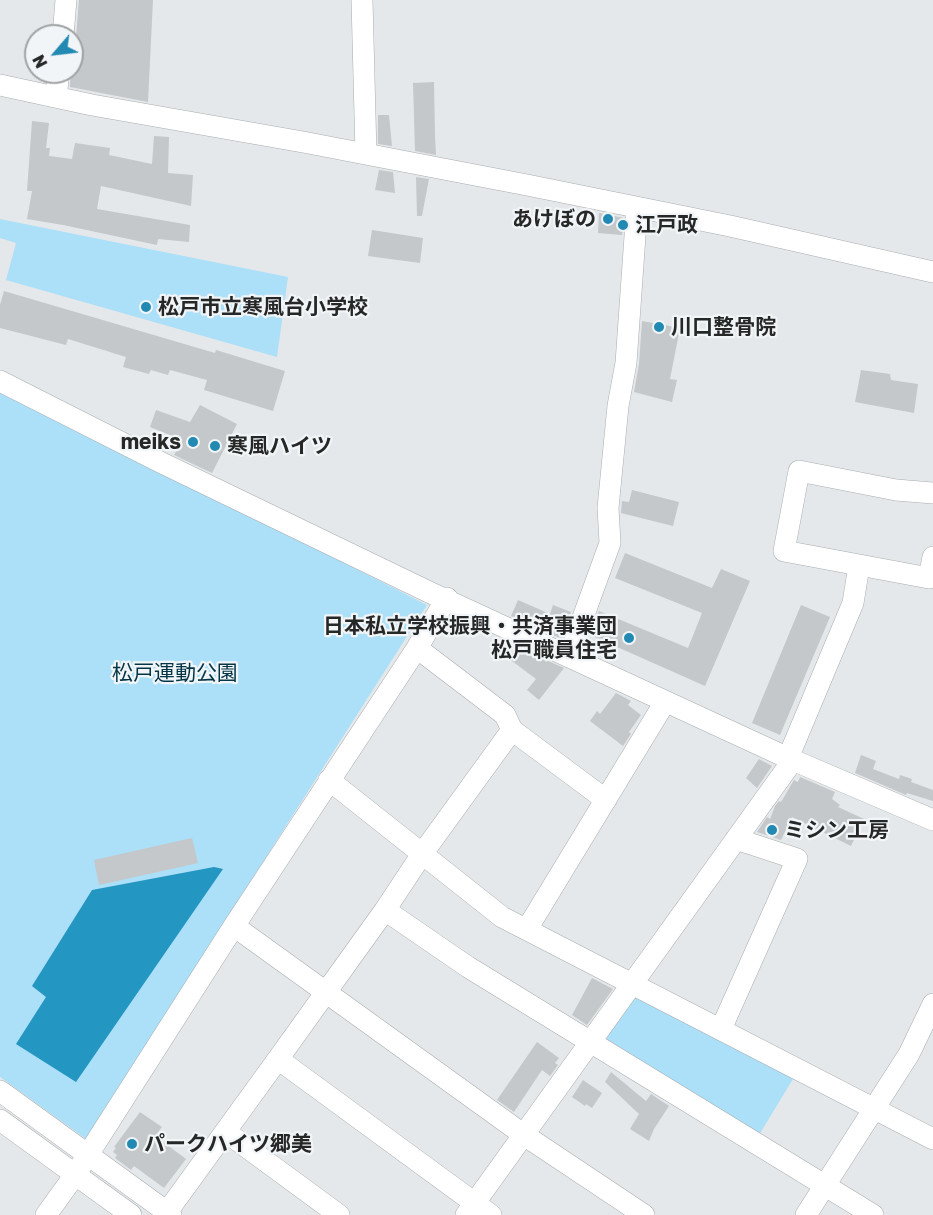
<!DOCTYPE html>
<html>
<head>
<meta charset="utf-8">
<style>
  body { margin:0 }
  #map { position:relative; width:933px; height:1215px; overflow:hidden; background:#e4e8ea; font-family:"Golos Text",sans-serif }
  canvas { display:block }
  .north { position:absolute; left:24px; top:24px; width:60px; height:60px; box-sizing:border-box; background:#f1f5f7; border:2px solid #a0a3a4; border-radius:50%; rotate:242deg; font-size:16px; font-weight:700; line-height:24px; text-align:center; color:#262828 }
  .north::after { content:''; display:block; margin:auto; width:21px; height:27px; background:#2289b2; clip-path:polygon(50% 0,100% 100%,50% 72%,0 100%) }
</style>
</head>
<body>
<div id="map">
<canvas width="933" height="1215"></canvas>
<div class="north">N</div>
</div>
<script>
const ctx = document.querySelector('canvas').getContext('2d');
ctx.lineJoin = 'round';
function fill(path, color) {
  ctx.fillStyle = color;
  ctx.fill(path, 'evenodd');
}
function shape(rows) {
  const path = new Path2D();
  for (const r of rows) {
    path.moveTo(r[0], r[1]);
    for (let i = 2; i < r.length; i += 2) path.lineTo(r[i], r[i + 1]);
  }
  return path;
}
function trace(path, color, width, dash) {
  ctx.strokeStyle = color;
  ctx.lineWidth = width;
  ctx.lineCap = dash ? 'butt' : 'round';
  ctx.setLineDash(dash || []);
  ctx.stroke(path);
}
function write(font, color, halo, rows, align = 'center') {
  ctx.font = font + ' "Golos Text","Noto Sans JP",sans-serif';
  ctx.lineWidth = 4.5;
  ctx.setLineDash([]);
  ctx.textBaseline = 'middle';
  ctx.strokeStyle = halo;
  ctx.fillStyle = color;
  for (const [text, x, y, turn = 0] of rows) {
    ctx.save();
    ctx.translate(x, y);
    ctx.rotate((+turn || 0) * Math.PI / 180);
    ctx.textAlign = isNaN(turn) ? turn : align;
    if (halo) ctx.strokeText(text, 0, 0);
    ctx.fillText(text, 0, 0);
    ctx.restore();
  }
}
fill(shape([
  [0,219,288,277,277,357,6,280,16,243,0,238],
  [0,388,427,605,86,1139,0,1077],
  [643,996,790,1072,793,1079,759,1135,608,1047,606,1036,634,998]
]), '#acdff8');
fill(shape([
  [214,867,223,869,76,1082,16,1044,46,997,32,986,92,890]
]), '#2496c2');
fill(shape([
  [79,0,153,0,148,102,70,87,72,45,76,37],
  [434,82,435,135,436,155,415,151,413,83],
  [378,115,389,115,392,146,378,144],
  [32,121,49,123,46,148,50,148,49,156,72,159,75,143,110,148,109,155,152,164,154,136,169,137,168,173,193,175,191,206,101,186,97,209,190,225,189,242,158,239,157,245,63,225,27,219,32,191,27,191],
  [379,170,393,172,395,193,375,190],
  [416,177,429,179,422,216,417,216],
  [599,213,624,218,622,235,598,233],
  [372,230,423,238,420,263,368,256],
  [4,291,215,353,216,350,285,371,273,411,204,390,207,380,170,370,168,375,151,370,149,374,123,367,126,357,68,339,66,345,0,328,0,305],
  [642,321,680,328,670,379,677,380,672,402,634,392,639,364],
  [861,370,890,374,891,380,918,384,914,413,855,402],
  [200,405,237,424,212,473,174,455,182,440,150,427,156,410,190,422],
  [632,490,679,502,673,526,621,513,622,501,629,502],
  [625,553,712,588,721,569,750,581,705,686,590,635,599,611,688,648,702,613,615,578],
  [518,600,550,614,553,605,571,612,562,639,511,616],
  [801,605,830,617,780,735,752,723],
  [517,647,564,668,539,700,527,690,536,679,508,658],
  [616,693,631,701,628,705,641,715,629,732,631,734,623,746,590,721,597,711,600,714],
  [861,755,876,761,873,769,899,779,900,775,912,779,911,782,933,790,933,801,907,793,906,795,855,773],
  [759,759,772,766,757,788,746,778],
  [800,777,835,792,832,799,840,805,838,807,864,819,851,846,792,817,781,840,757,832,767,817,770,819,775,806,779,801,781,802,794,780,798,782],
  [192,838,198,863,99,885,94,860],
  [592,978,613,989,587,1025,572,1015],
  [537,1042,559,1058,555,1063,558,1065,550,1076,542,1070,514,1112,497,1100],
  [611,1072,646,1101,651,1094,669,1106,654,1129,649,1141,630,1129,639,1114,605,1082],
  [583,1080,602,1093,592,1108,586,1104,585,1106,572,1097],
  [140,1112,162,1127,155,1136,186,1159,164,1188,134,1166,131,1170,115,1158,117,1155,113,1152,116,1148,114,1147]
]), '#c4c8ca');
const minor = shape([
  [362,0,366,154],
  [63,36,66,0],
  [0,85,92,105,303,142,527,185,730,226,933,272],
  [56,97,59,72],
  [0,381,160,462,431,593,788,758,933,820],
  [933,493,896,490,799,471,784,551,929,578,933,557],
  [417,648,505,715,512,730,606,800],
  [569,656,610,543,608,508,618,406,626,363,637,208],
  [788,758,853,603,859,566],
  [329,780,502,917,933,1139],
  [385,910,468,967,873,1215],
  [234,926,524,1135,644,1215],
  [527,929,665,702],
  [721,1029,797,859,736,839],
  [278,1059,491,1215],
  [0,1091,171,1215],
  [0,1120,131,1215],
  [226,1132,339,1215],
  [167,1212,278,1059,385,910,422,854,512,730],
  [46,1215,75,1175,234,926,417,648,447,598],
  [466,1215,793,760],
  [806,1215,909,1054,933,1004]
]);
trace(minor, '#a9adaf', 22);
trace(minor, '#fff', 21);
for (const [x, y, r, color] of [
  [608,219,6,"#2289b2"],
  [623,225,6,"#2289b2"],
  [146,307,6,"#2289b2"],
  [659,327,6,"#2289b2"],
  [193,442,6,"#2289b2"],
  [215,446,6,"#2289b2"],
  [629,638,6,"#2289b2"],
  [772,830,6,"#2289b2"],
  [132,1144,6,"#2289b2"]
]) {
  const dot = new Path2D();
  dot.arc(x, y, r, 0, 2 * Math.PI);
  ctx.fillStyle = color;
  ctx.fill(dot);
  trace(dot, '#f1f5f7', 2);
}
write('bold 21px', '#262828', '#f1f5f7', [
  ["あけぼの",596,219,"right"],
  ["江戸政",635,225],
  ["松戸市立寒風台小学校",158,307],
  ["川口整骨院",671,327],
  ["meiks",181,442,"right"],
  ["寒風ハイツ",227,446],
  ["日本私立学校振興・共済事業団",617,626,"right"],
  ["松戸職員住宅",617,650,"right"],
  ["ミシン工房",784,830],
  ["パークハイツ郷美",144,1144]
], 'left');
write('21px', '#043547', '#f1f5f7', [
  ["松戸運動公園",175,673]
]);
</script>
</body>
</html>
